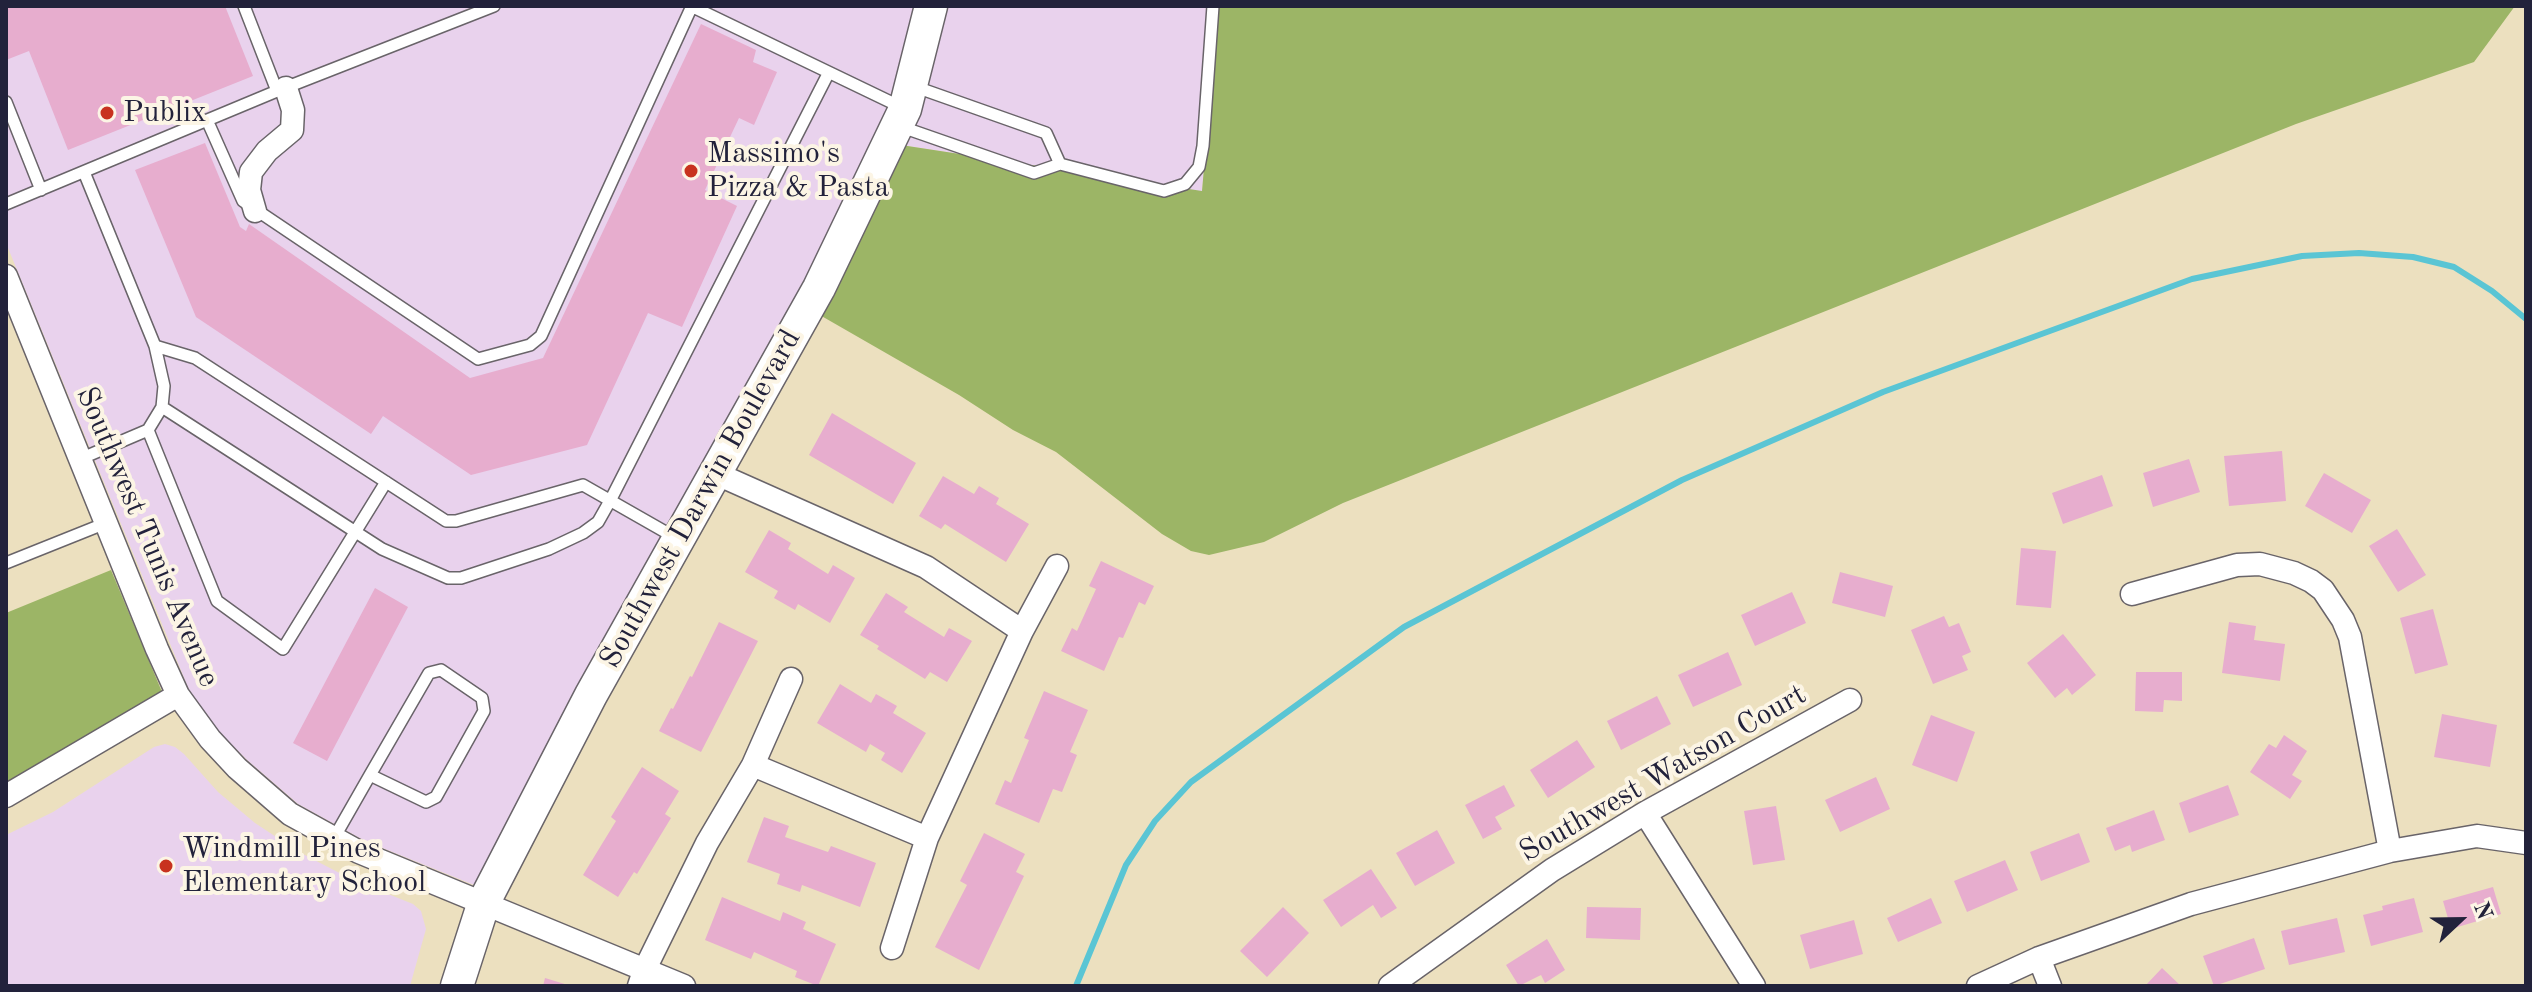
<!DOCTYPE html>
<html>
<head>
<meta charset="utf-8">
<style>
  body { margin:0 }
  #map { position:relative; width:2532px; height:992px; overflow:hidden; background:#ece0bf; font-family:"Old Standard TT",serif }
  canvas { display:block }
  .frame { position:absolute; inset:0; border:8px solid #22223b; pointer-events:none }
  .north { position:absolute; left:2420px; top:880px; width:80px; height:80px; -webkit-text-stroke:6px #fcf5e5; paint-order:stroke; rotate:68deg; font-size:22px; font-weight:700; line-height:32px; text-align:center; color:#22223b }
  .north::after { content:''; display:block; margin:auto; width:28px; height:36px; background:#22223b; clip-path:polygon(50% 0,100% 100%,50% 72%,0 100%) }
</style>
</head>
<body>
<div id="map">
<canvas width="2532" height="992"></canvas>
<div class="frame"></div>
<div class="north">N</div>
</div>
<script>
const ctx = document.querySelector('canvas').getContext('2d');
ctx.lineJoin = 'round';
function fill(path, color) {
  ctx.fillStyle = color;
  ctx.fill(path, 'evenodd');
}
function shape(rows) {
  const path = new Path2D();
  for (const r of rows) {
    path.moveTo(r[0], r[1]);
    for (let i = 2; i < r.length; i += 2) path.lineTo(r[i], r[i + 1]);
  }
  return path;
}
function trace(path, color, width, dash) {
  ctx.strokeStyle = color;
  ctx.lineWidth = width;
  ctx.lineCap = dash ? 'butt' : 'round';
  ctx.setLineDash(dash || []);
  ctx.stroke(path);
}
function write(font, color, halo, rows, align = 'center') {
  ctx.font = font + ' "Old Standard TT",serif';
  ctx.lineWidth = 8;
  ctx.setLineDash([]);
  ctx.textBaseline = 'middle';
  ctx.strokeStyle = halo;
  ctx.fillStyle = color;
  for (const [text, x, y, turn = 0] of rows) {
    ctx.save();
    ctx.translate(x, y);
    ctx.rotate((+turn || 0) * Math.PI / 180);
    ctx.textAlign = isNaN(turn) ? turn : align;
    if (halo) ctx.strokeText(text, 0, 0);
    ctx.fillText(text, 0, 0);
    ctx.restore();
  }
}
fill(shape([
  [6,6,919,6,893,106,808,283,479,887,365,841,298,804,247,760,219,732,189,690,6,243],
  [943,6,1218,6,1202,192,901,145],
  [165,744,175,747,184,754,218,792,255,823,299,852,353,880,413,904,421,911,426,929,410,986,6,986,6,835,53,812,154,747]
]), '#e9d2ed');
fill(shape([
  [1218,6,2515,6,2474,62,2296,124,1343,503,1264,542,1209,555,1191,551,1162,534,1056,452,1013,430,959,395,818,314,901,145,1202,191],
  [111,570,162,692,6,783,6,613]
]), '#9cb566');
trace(shape([
  [1076,986,1126,865,1155,821,1191,782,1404,627,1682,480,1883,392,2192,279,2302,256,2359,253,2413,257,2454,267,2492,291,2526,319]
]), '#5ac5d4', 6);
fill(shape([
  [6,6,225,6,253,76,68,150,29,51,6,60],
  [701,24,756,50,753,62,777,72,754,125,739,118,705,190,737,206,682,327,648,313,587,445,471,475,383,416,371,434,196,317,135,170,205,143,240,227,246,231,249,224,470,378,543,358],
  [832,413,916,463,893,504,809,455],
  [2282,451,2286,501,2229,506,2224,456],
  [2189,459,2200,492,2153,507,2143,473],
  [2324,473,2371,500,2352,533,2305,506],
  [2102,475,2113,506,2063,524,2052,493],
  [943,476,974,494,979,486,999,498,996,504,1029,524,1006,562,945,524,941,529,919,516],
  [2397,529,2426,575,2398,592,2369,546],
  [769,530,791,543,788,549,828,574,833,565,855,578,830,623,798,604,795,610,774,598,778,591,745,572],
  [2021,548,2056,551,2051,608,2016,605],
  [1101,561,1154,586,1145,605,1139,602,1123,638,1119,637,1104,671,1061,651,1072,628,1077,631,1096,589,1089,586],
  [1840,572,1893,586,1885,617,1832,603],
  [375,588,408,607,327,761,293,743],
  [1792,592,1806,623,1755,646,1741,615],
  [886,593,908,607,904,612,944,637,949,628,972,641,947,682,930,672,925,679,877,649,879,646,860,635],
  [2433,609,2448,665,2415,674,2400,618],
  [1944,616,1949,627,1959,623,1971,652,1962,656,1968,670,1933,684,1911,630],
  [719,622,758,641,701,752,659,731,671,708,673,709,690,676,692,677],
  [2229,622,2256,626,2254,640,2285,644,2280,681,2222,673],
  [2063,634,2096,675,2072,695,2067,688,2055,698,2027,663],
  [1728,652,1742,685,1693,707,1678,675],
  [2136,672,2182,672,2182,701,2164,700,2163,712,2135,711],
  [840,684,871,703,876,694,897,706,893,713,926,733,902,773,881,760,885,753,870,744,866,752,817,723],
  [1044,691,1088,710,1070,752,1077,755,1062,792,1053,789,1039,823,995,804,1005,780,1011,783,1029,740,1024,738],
  [1657,696,1671,724,1621,750,1607,721],
  [2442,714,2497,725,2490,767,2434,757],
  [1931,715,1975,732,1957,782,1912,765],
  [2284,735,2307,751,2292,775,2302,781,2290,799,2250,772,2269,744,2276,748],
  [1577,740,1595,767,1548,798,1530,770],
  [642,767,679,791,665,814,671,818,637,874,634,872,618,897,583,875,616,821,611,817],
  [1876,777,1890,809,1840,832,1825,800],
  [1504,785,1515,806,1495,817,1502,829,1483,839,1465,805],
  [2228,785,2239,815,2189,833,2179,803],
  [1776,806,1785,860,1753,865,1744,811],
  [2154,810,2165,840,2132,852,2130,845,2115,851,2106,828],
  [764,817,789,826,785,837,828,852,831,846,876,863,860,907,802,885,800,892,777,884,780,874,747,862],
  [1437,830,1455,863,1415,886,1396,853],
  [984,833,1025,854,1016,872,1024,876,979,970,935,947,967,885,960,881],
  [2079,833,2090,862,2041,881,2030,852],
  [2005,860,2018,890,1967,912,1954,881],
  [1371,869,1397,908,1381,918,1373,905,1341,927,1323,900],
  [2493,887,2501,914,2451,929,2443,901],
  [722,897,780,921,783,912,806,922,803,929,836,944,818,986,795,977,797,971,754,952,751,959,705,940],
  [1931,898,1942,923,1898,942,1887,918],
  [2414,898,2423,932,2371,946,2363,915,2383,910,2382,906],
  [1283,907,1309,933,1267,977,1240,951],
  [1587,907,1641,908,1640,940,1586,938],
  [2337,918,2345,952,2289,965,2281,931],
  [1854,920,1863,954,1810,969,1800,935],
  [2254,938,2265,969,2214,986,2203,956],
  [1547,939,1565,970,1545,983,1541,975,1519,986,1506,965],
  [2162,968,2181,986,2145,986],
  [545,978,568,985,568,986,543,986]
]), '#e7adce');
const lane = shape([
  [244,6,277,91],
  [691,6,901,107],
  [913,86,1046,133,1060,164],
  [6,102,41,190],
  [207,120,243,201,478,359,530,345,541,336,692,6],
  [899,126,1034,173,1060,164,1164,191,1185,184,1199,167,1203,146,1213,6],
  [6,204,277,91,494,6],
  [155,346,195,358,446,521,456,521,583,485,676,538],
  [162,407,382,549,448,578,461,578,549,549,583,533,598,522,611,499,828,74],
  [148,430,217,601,283,649,386,482],
  [80,459,148,430,162,407,164,386,155,346,84,172],
  [6,563,106,523],
  [334,838,370,775,429,673,441,670,482,698,484,711,436,797,426,802,370,775]
]);
const street = shape([
  [255,211,249,190,251,172,267,151,292,130,293,110,286,88],
  [6,276,157,649,178,695,210,739,237,768,290,814,359,852,684,986],
  [717,474,926,567,1022,631],
  [2132,594,2237,565,2260,564,2294,573,2311,581,2323,590,2343,620,2350,637,2390,851],
  [753,765,927,838],
  [6,796,178,695],
  [1645,813,1754,986],
  [892,948,927,838,1022,631,1057,566],
  [2039,958,2050,986],
  [639,986,644,971,707,843,753,765,791,679],
  [1390,986,1552,870,1645,813,1850,700],
  [1978,986,2039,958,2191,904,2390,851,2477,836,2526,843]
]);
const secondary = shape([
  [457,986,484,902,591,695,819,288,905,109,931,6]
]);
trace(lane, '#696469', 14);
trace(street, '#696469', 25);
trace(secondary, '#696469', 35);
trace(lane, '#fff', 11);
trace(street, '#fff', 22);
trace(secondary, '#fff', 32);
for (const [x, y, r, color] of [
  [107,113,8,"#c8321e"],
  [691,171,8,"#c8321e"],
  [166,866,8,"#c8321e"]
]) {
  const dot = new Path2D();
  dot.arc(x, y, r, 0, 2 * Math.PI);
  ctx.fillStyle = color;
  ctx.fill(dot);
  trace(dot, '#fcf5e5', 3);
}
write('30px', '#22223b', '#fcf5e5', [
  ["Publix",123,113],
  ["Massimo's",707,154],
  ["Pizza & Pasta",707,188],
  ["Windmill Pines",182,849],
  ["Elementary School",182,883]
], 'left');
write('30px', '#22223b', '#fcf5e5', [
  ["Southwest Darwin Boulevard",701,499,-61],
  ["Southwest Tunis Avenue",147,537,67],
  ["Southwest Watson Court",1663,774,-30]
]);
</script>
</body>
</html>
